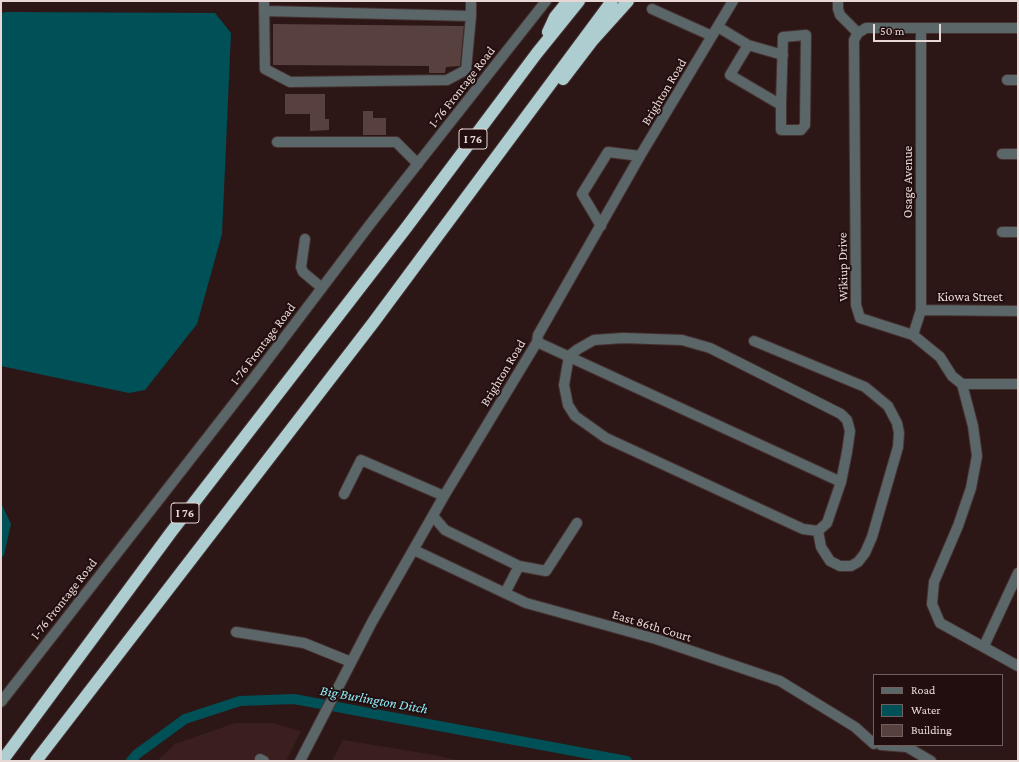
<!DOCTYPE html>
<html>
<head>
<meta charset="utf-8">
<style>
  body { margin:0 }
  #map { position:relative; width:1019px; height:762px; overflow:hidden; background:#2c1716; font-family:"Crimson Pro",serif }
  canvas { display:block }
  .frame { position:absolute; inset:0; border:2px solid #e7d8d6; pointer-events:none }
  .legend { position:absolute; left:873px; top:674px; width:130px; height:72px; box-sizing:border-box; background:#220e0e; border:1px solid #715f5e; margin:0; padding:5px 7px; list-style:none; font-size:12px; color:#e7d8d6 }
  .legend li { display:flex; align-items:center; gap:8px; height:20px }
  .legend b { width:20px; border:1px solid #715f5e }
  .scale { position:absolute; left:873px; top:24px; width:68px; height:18px; box-sizing:border-box; border:2px solid #e7d8d6; border-top:0; padding-left:5px; font-size:12px; line-height:14px; white-space:nowrap; color:#e7d8d6; -webkit-text-stroke:3px #220e0e; paint-order:stroke }
</style>
</head>
<body>
<div id="map">
<canvas width="1019" height="762"></canvas>
<div class="frame"></div>
<ul class="legend">
<li><b style="height:5px;background:#5a6668"></b>Road</li>
<li><b style="height:11px;background:#005057"></b>Water</li>
<li><b style="height:11px;background:#58403e"></b>Building</li>
</ul>
<div class="scale">50 m</div>
</div>
<script>
const ctx = document.querySelector('canvas').getContext('2d');
ctx.lineJoin = 'round';
function fill(path, color) {
  ctx.fillStyle = color;
  ctx.fill(path, 'evenodd');
}
function shape(rows) {
  const path = new Path2D();
  for (const r of rows) {
    path.moveTo(r[0], r[1]);
    for (let i = 2; i < r.length; i += 2) path.lineTo(r[i], r[i + 1]);
  }
  return path;
}
function trace(path, color, width, dash) {
  ctx.strokeStyle = color;
  ctx.lineWidth = width;
  ctx.lineCap = dash ? 'butt' : 'round';
  ctx.setLineDash(dash || []);
  ctx.stroke(path);
}
function write(font, color, halo, rows, align = 'center') {
  ctx.font = font + ' "Crimson Pro",serif';
  ctx.lineWidth = 4;
  ctx.setLineDash([]);
  ctx.textBaseline = 'middle';
  ctx.strokeStyle = halo;
  ctx.fillStyle = color;
  for (const [text, x, y, turn = 0] of rows) {
    ctx.save();
    ctx.translate(x, y);
    ctx.rotate((+turn || 0) * Math.PI / 180);
    ctx.textAlign = isNaN(turn) ? turn : align;
    if (halo) ctx.strokeText(text, 0, 0);
    ctx.fillText(text, 0, 0);
    ctx.restore();
  }
}
fill(shape([
  [235,723,272,723,301,731,286,761,157,761,175,744],
  [343,740,434,755,462,761,332,761]
]), '#3a1f1e');
fill(shape([
  [6,12,215,13,231,33,222,234,197,324,145,390,129,393,1,366,1,13],
  [1,503,11,524,4,555,1,558]
]), '#005057');
trace(shape([
  [131,761,137,754,185,719,240,701,294,699,627,761]
]), '#005057', 10);
fill(shape([
  [273,24,464,26,460,66,446,67,445,73,429,73,429,66,273,65],
  [285,94,325,94,325,119,329,119,329,130,310,131,310,114,285,114],
  [363,111,373,111,373,118,386,118,386,135,363,135]
]), '#58403e');
const minor = shape([
  [264,1,265,69,290,82,447,80,466,70,471,16],
  [838,1,838,9,840,15,858,33],
  [652,9,712,36],
  [264,11,471,16,471,1],
  [718,27,748,45,730,75,781,105,781,130,801,130,805,125,806,35,783,37,781,105],
  [1018,28,866,28,858,33,854,40,856,305,860,318,913,335,940,357,952,376,962,384,973,426,977,456,971,488,958,526,934,582,932,604,940,623,1018,666],
  [748,45,783,55],
  [1007,80,1018,80],
  [277,142,396,142,418,164],
  [1002,154,1018,154],
  [601,226,582,194,608,152,640,156],
  [1002,232,1018,232],
  [305,239,301,267,303,272,322,288],
  [921,310,1018,311],
  [913,335,921,310,921,28],
  [623,338,682,340,710,348,841,414,847,420,850,431,847,452,841,482,827,523,818,531,803,529,606,438,575,416,568,405,564,385,569,356,578,349,594,340,623,338],
  [754,341,865,387,888,406,897,423,899,433,898,447,872,537,865,553,858,562,851,566,840,566,830,561,821,547,818,531],
  [537,342,841,482],
  [962,384,1018,384],
  [344,494,361,460,444,496],
  [433,516,445,530,519,566,505,593],
  [414,550,526,603,656,639,780,681,855,727,874,744],
  [519,566,546,571,577,523],
  [236,632,304,643,351,662],
  [984,646,1018,573],
  [1,702,253,379,371,223,546,1],
  [881,745,907,747,931,761],
  [260,759,264,761],
  [300,761,372,622,444,496,537,342,538,335,640,156,733,1]
]);
const highway = shape([
  [548,32,555,17,568,1],
  [563,79,592,41,628,1],
  [2,761,172,531,406,228,537,53,579,1],
  [36,761,373,323,612,1]
]);
trace(minor, '#463231', 12);
trace(highway, '#463231', 14);
trace(minor, '#5a6668', 10);
trace(highway, '#aecdd1', 12);
for (const [x, y, w] of [
  [473,139,28],
  [185,513,28]
]) {
  const box = new Path2D();
  box.roundRect(x - w / 2, y - 10, w, 20, 3);
  ctx.fillStyle = '#220e0e';
  ctx.fill(box);
  trace(box, '#e7d8d6', 1);
}
write('bold 12px', '#e7d8d6', null, [
  ["I 76",473,139],
  ["I 76",185,513]
]);
write('13px', '#e7d8d6', '#220e0e', [
  ["I-76 Frontage Road",462,87,-52],
  ["Brighton Road",664,92,-59],
  ["Osage Avenue",908,182,-90],
  ["Wikiup Drive",843,267,-91],
  ["Kiowa Street",970,297],
  ["I-76 Frontage Road",263,344,-53],
  ["Brighton Road",503,373,-59],
  ["I-76 Frontage Road",64,599,-52],
  ["East 86th Court",652,626,17]
]);
write('italic 14px', '#90effb', '#220e0e', [
  ["Big Burlington Ditch",374,700,10]
]);
</script>
</body>
</html>
